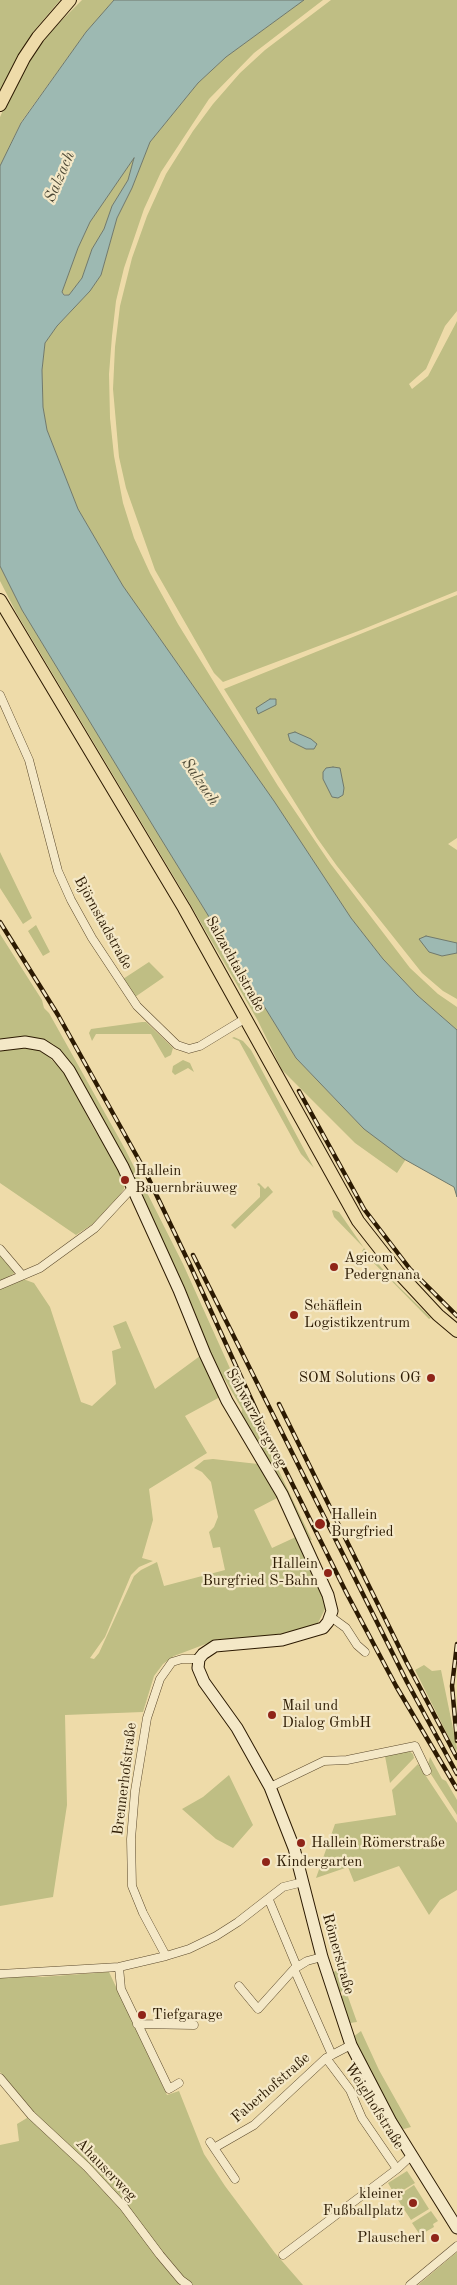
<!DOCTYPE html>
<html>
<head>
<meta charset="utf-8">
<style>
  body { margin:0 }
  canvas { display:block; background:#eedba9 }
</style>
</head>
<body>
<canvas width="457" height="2285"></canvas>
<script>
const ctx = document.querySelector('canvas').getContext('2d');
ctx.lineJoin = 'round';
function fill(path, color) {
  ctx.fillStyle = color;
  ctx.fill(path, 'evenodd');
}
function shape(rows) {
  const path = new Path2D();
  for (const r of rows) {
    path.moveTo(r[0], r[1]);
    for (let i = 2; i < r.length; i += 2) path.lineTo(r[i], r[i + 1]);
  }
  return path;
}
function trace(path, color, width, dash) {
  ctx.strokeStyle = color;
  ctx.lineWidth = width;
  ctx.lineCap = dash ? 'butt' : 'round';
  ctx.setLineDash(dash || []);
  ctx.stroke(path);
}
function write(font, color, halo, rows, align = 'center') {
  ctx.font = font + ' "Old Standard TT",serif';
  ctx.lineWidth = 4.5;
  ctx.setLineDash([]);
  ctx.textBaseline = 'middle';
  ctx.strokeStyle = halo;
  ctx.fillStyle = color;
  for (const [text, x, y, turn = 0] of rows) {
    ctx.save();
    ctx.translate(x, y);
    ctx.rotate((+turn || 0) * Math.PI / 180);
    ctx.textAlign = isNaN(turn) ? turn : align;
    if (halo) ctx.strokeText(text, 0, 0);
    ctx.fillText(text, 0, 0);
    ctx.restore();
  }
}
fill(shape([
  [0,0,60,0,34,31,0,91],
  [82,0,114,0,86,32,21,122,0,166,0,117,6,104,34,54,53,29],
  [304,0,323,0,254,53,209,99,161,172,144,209,124,268,116,301,112,336,109,374,110,418,114,456,123,503,134,538,150,573,178,624,278,786,330,863,410,968,438,994,457,1007,457,1030,417,995,383,959,351,918,274,801,123,586,78,509,47,430,43,407,42,370,45,343,57,326,90,291,101,275,117,218,132,188,150,142,198,83,226,57],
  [331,0,457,0,457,311,445,326,426,369,409,384,412,389,428,376,457,321,457,591,361,630,223,682,214,673,155,570,126,488,119,457,113,389,115,347,120,306,132,258,147,216,166,174,193,131,213,104,240,73,265,50],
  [134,158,128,180,112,206,104,229,92,249,82,278,69,295,64,294,62,292,78,248,90,222],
  [0,566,22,610,158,834,296,1058,364,1129,406,1159,397,1173,355,1143,282,1070,258,1021,186,897,17,614,0,581],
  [457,595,457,838,448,844,457,850,457,943,452,943,442,956,457,953,457,999,443,991,422,973,337,866,317,838,224,689],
  [0,852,32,918,23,924,0,888],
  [36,925,50,952,43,956,28,931],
  [0,934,42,1000,44,1008,49,1013,125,1149,183,1264,233,1375,312,1540,310,1540,288,1493,241,1416,242,1409,224,1378,219,1374,74,1069,60,1050,53,1044,42,1041,0,1040],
  [149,962,164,977,135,997,123,979],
  [142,1022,146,1022,173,1048,171,1055,165,1058,151,1034,96,1034,92,1041,89,1033,91,1029],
  [234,1037,243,1041,251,1050,314,1168,301,1154,239,1041,232,1038],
  [21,1046,44,1052,64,1072,94,1129,112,1156,124,1180,124,1189,119,1196,94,1223,76,1235,0,1183,0,1049],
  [183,1060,190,1063,194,1072,188,1068,175,1075,172,1072,173,1066],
  [259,1183,265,1189,268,1186,273,1192,235,1229,231,1225,260,1197,260,1187,257,1184],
  [333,1210,339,1212,364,1248,397,1285,431,1318,429,1319,362,1251,364,1248,334,1217,332,1211],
  [0,1253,16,1272,0,1282],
  [23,1279,34,1283,50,1307,81,1402,92,1406,116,1384,112,1351,121,1348,113,1326,126,1321,155,1389,200,1356,220,1397,185,1416,207,1453,149,1489,153,1520,142,1558,153,1561,139,1567,131,1575,105,1637,90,1658,94,1659,99,1653,134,1576,141,1570,157,1562,164,1586,225,1570,220,1547,213,1548,209,1532,214,1527,218,1517,211,1482,202,1472,194,1468,204,1460,213,1459,258,1464,279,1497,254,1510,272,1548,298,1536,305,1553,303,1555,317,1587,320,1586,326,1607,318,1623,300,1631,259,1640,219,1639,174,1656,163,1664,154,1676,143,1712,65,1715,67,1805,53,1897,0,1906,0,1288],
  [424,1665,432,1671,441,1670,457,1748,456,1752,415,1670],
  [409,1751,413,1754,414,1758,390,1783,385,1756],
  [430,1757,442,1779,446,1781,457,1800,457,1815,427,1768],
  [418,1764,457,1823,457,1890,440,1900,429,1915,399,1866,354,1882,348,1867,316,1878,335,1824,396,1815,392,1790],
  [229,1775,253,1825,233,1848,216,1839,182,1809,203,1797],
  [339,1969,346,1991,337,1992,332,1973],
  [109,1972,167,2095,179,2091,204,2154,225,2186,275,2253,303,2285,192,2285,172,2266,126,2205,40,2119,0,2072,0,1977,42,1977],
  [347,1994,357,2022,350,2023,339,1997],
  [361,2031,379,2070,411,2127,404,2129,399,2127,353,2037],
  [27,2118,31,2119,105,2189,184,2285,0,2285,0,2145,19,2141,17,2124],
  [407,2171,415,2183,395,2195,388,2183],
  [414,2185,429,2209,411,2220,396,2197],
  [431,2211,438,2221,433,2224,434,2227,420,2235,412,2223],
  [457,2252,457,2285,418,2285]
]), '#bfbe84');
const water = shape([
  [114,0,304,0,226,57,198,83,150,142,132,188,117,218,101,275,90,291,57,326,45,343,42,370,43,407,47,430,78,509,123,586,274,801,351,918,383,959,417,995,457,1030,457,1197,454,1187,404,1159,364,1129,296,1058,158,834,22,610,0,566,0,166,21,123,86,32,114,0],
  [134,158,128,180,112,206,104,229,92,249,82,278,69,295,64,295,62,292,78,248,90,222,134,158],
  [270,699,276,699,276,705,258,714,256,708,270,699],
  [295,732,311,739,317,744,314,749,306,749,290,741,288,734,295,732],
  [333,767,340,768,344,788,343,795,338,798,332,797,323,779,323,772,326,768,333,767],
  [426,936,457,943,457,953,442,956,429,952,419,939,426,936]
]);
fill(water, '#9db9b2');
trace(water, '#70796c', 1);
const street = shape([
  [0,695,29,760,58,871,71,900,92,938,137,1006,177,1045,189,1049,200,1046,246,1018],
  [0,1249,22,1275],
  [0,1285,40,1268,95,1228,133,1187],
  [331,1617,346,1628,357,1645,365,1652],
  [270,1787,324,1761,347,1760,415,1746,427,1771],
  [269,1900,297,1967],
  [166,1956,143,1913,132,1886,131,1839,135,1791,147,1718,160,1679,172,1662,182,1659,199,1659],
  [119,1967,121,1989,169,2089,179,2083],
  [294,1969,332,2055],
  [0,1974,119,1967,166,1956,189,1949,216,1936,238,1922,283,1887,303,1882],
  [239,1986,258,2009,294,1969,307,1961,322,1957],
  [137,2024,194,2025],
  [326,2058,350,2090,362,2118,397,2169],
  [0,2078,31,2115,87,2167,124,2207,160,2255,181,2280,188,2285],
  [210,2142,235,2179],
  [214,2148,254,2125,326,2058,351,2045],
  [283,2255,397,2169,412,2155],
  [410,2285,457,2246]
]);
const secondary = shape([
  [0,1045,25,1042,42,1045,56,1054,69,1070,123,1167,179,1290,205,1354,227,1401,282,1494,328,1595,332,1611,328,1622,323,1628,282,1640,215,1646,203,1654,199,1659,198,1668,204,1682,237,1728,270,1787,294,1848,322,1957,351,2045,391,2122,457,2228]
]);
const primary = shape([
  [0,105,24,58,38,37,70,0],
  [0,600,184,908,358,1221,398,1272,438,1315,457,1331]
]);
trace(street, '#5c4a2c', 9);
trace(secondary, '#2c1a02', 13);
trace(primary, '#2c1a02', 14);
trace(street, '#f4e8c7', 8);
trace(secondary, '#f4e8c7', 11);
trace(primary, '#eedba9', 12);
const rail = shape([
  [0,922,58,1015,144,1169,190,1265,262,1423,347,1594,396,1686,457,1789],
  [299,1091,364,1209,410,1269,457,1316],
  [193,1255,407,1682,457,1774],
  [279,1404,407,1663,457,1758],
  [457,1644,452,1686,457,1741]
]);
trace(rail, '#2c1a02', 4.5);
trace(rail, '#f4e8c7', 2.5, [8]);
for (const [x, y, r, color] of [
  [125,1180,5,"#8f2418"],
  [334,1267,5,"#8f2418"],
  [294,1315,5,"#8f2418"],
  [431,1378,5,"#8f2418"],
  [320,1524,6,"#8f2418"],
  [328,1573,5,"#8f2418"],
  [272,1715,5,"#8f2418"],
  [301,1843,5,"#8f2418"],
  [266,1862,5,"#8f2418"],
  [142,2015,5,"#8f2418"],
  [413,2203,5,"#8f2418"],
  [435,2238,5,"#8f2418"]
]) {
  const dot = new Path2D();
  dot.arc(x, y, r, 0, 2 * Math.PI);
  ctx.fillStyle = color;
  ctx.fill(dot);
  trace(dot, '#f4e8c7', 2);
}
write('15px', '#2c1a02', '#f4e8c7', [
  ["Björnstadstraße",103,923,61],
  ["Salzachtalstraße",235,964,61],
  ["Schwarzbergweg",256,1418,61],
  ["Brennerhofstraße",125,1779,-83],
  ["Römerstraße",338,1954,74],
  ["Faberhofstraße",271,2088,-41],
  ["Weiglhofstraße",374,2106,58],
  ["Ahauserweg",106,2170,46]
]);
write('15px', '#2c1a02', '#f4e8c7', [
  ["Hallein",135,1171],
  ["Bauernbräuweg",135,1188],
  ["Agicom",344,1258],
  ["Pedergnana",344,1275],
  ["Schäflein",304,1306],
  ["Logistikzentrum",304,1323],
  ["SOM Solutions OG",421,1378,"right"],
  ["Hallein",331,1515],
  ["Burgfried",331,1532],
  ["Hallein",318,1564,"right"],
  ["Burgfried S-Bahn",318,1581,"right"],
  ["Mail und",282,1706],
  ["Dialog GmbH",282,1723],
  ["Hallein Römerstraße",311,1843],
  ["Kindergarten",276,1862],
  ["Tiefgarage",152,2015],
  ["kleiner",403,2194,"right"],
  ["Fußballplatz",403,2211,"right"],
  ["Plauscherl",425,2238,"right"]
], 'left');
write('italic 16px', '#4e4a37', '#f4e8c7', [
  ["Salzach",60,177,-67],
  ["Salzach",200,782,56]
]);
</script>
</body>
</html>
